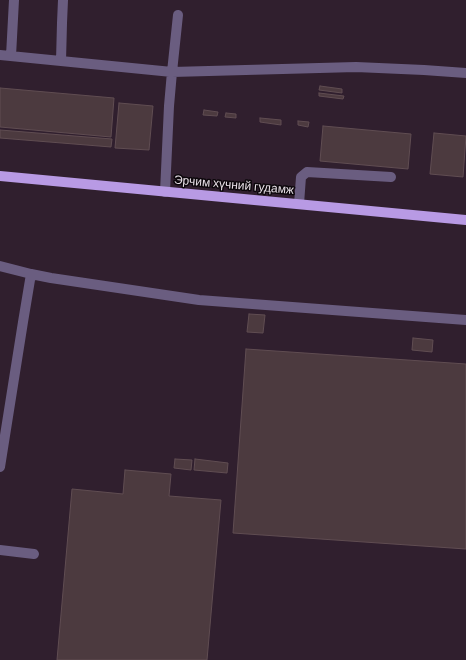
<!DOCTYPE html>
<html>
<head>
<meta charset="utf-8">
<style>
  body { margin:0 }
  canvas { display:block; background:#261a24 }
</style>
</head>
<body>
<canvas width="466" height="660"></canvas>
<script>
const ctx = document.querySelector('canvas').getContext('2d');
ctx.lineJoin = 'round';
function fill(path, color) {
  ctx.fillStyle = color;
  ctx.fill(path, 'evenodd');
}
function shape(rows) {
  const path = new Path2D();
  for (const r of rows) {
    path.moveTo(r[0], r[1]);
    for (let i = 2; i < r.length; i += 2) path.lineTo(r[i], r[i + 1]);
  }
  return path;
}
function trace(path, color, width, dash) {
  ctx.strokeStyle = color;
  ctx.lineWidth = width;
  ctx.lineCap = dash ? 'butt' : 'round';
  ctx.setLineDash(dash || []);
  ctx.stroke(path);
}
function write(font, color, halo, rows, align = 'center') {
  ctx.font = font + ' "Public Sans",sans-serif';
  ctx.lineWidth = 3;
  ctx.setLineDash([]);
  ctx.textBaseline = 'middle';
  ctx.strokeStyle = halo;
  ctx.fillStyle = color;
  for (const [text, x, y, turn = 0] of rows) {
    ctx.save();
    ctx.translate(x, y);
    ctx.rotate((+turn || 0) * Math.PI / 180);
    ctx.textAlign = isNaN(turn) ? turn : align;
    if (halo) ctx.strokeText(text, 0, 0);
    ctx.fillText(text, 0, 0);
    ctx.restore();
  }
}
fill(shape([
  [0,0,466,0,466,660,0,660]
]), '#301f2e');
const building = shape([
  [320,86,342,89,342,93,319,90,320,86],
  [0,88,114,98,111,137,0,127,0,88],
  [319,93,344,96,343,99,319,96,319,93],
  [119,103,153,106,149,150,115,148,119,103],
  [204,110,218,112,217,116,203,115,204,110],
  [226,113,236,114,236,118,225,117,226,113],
  [260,118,281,120,281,125,260,122,260,118],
  [298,121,309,122,308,127,298,125,298,121],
  [323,126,411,134,408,169,320,161,323,126],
  [0,130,112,139,111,147,0,138,0,130],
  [434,133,466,136,463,177,430,174,434,133],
  [249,314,265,315,263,333,247,332,249,314],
  [413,338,433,340,432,352,412,350,413,338],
  [246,349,466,364,466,549,233,533,246,349],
  [175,459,192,460,191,470,174,468,175,459],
  [195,459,228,463,227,473,194,470,195,459],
  [125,470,171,474,169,496,221,500,207,660,57,660,72,489,123,494,125,470]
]);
fill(building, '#4c3a3f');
trace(building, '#604d52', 1);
trace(shape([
  [178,15,172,72,356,67,424,70,466,73],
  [0,55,172,72,169,106,165,192],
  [11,56,14,0],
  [61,61,62,23,63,0],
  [299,204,301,177,307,172,391,177],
  [0,266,31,274,51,278,199,300,466,320],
  [0,467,23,322,31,274],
  [0,550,34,554]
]), '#6a5d80', 10);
trace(shape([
  [0,176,466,220]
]), '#b89ae4', 10);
write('12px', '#e8e0e7', '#0c070b', [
  ["Эрчим хүчний гудамж",234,185,5]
]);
</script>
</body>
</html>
